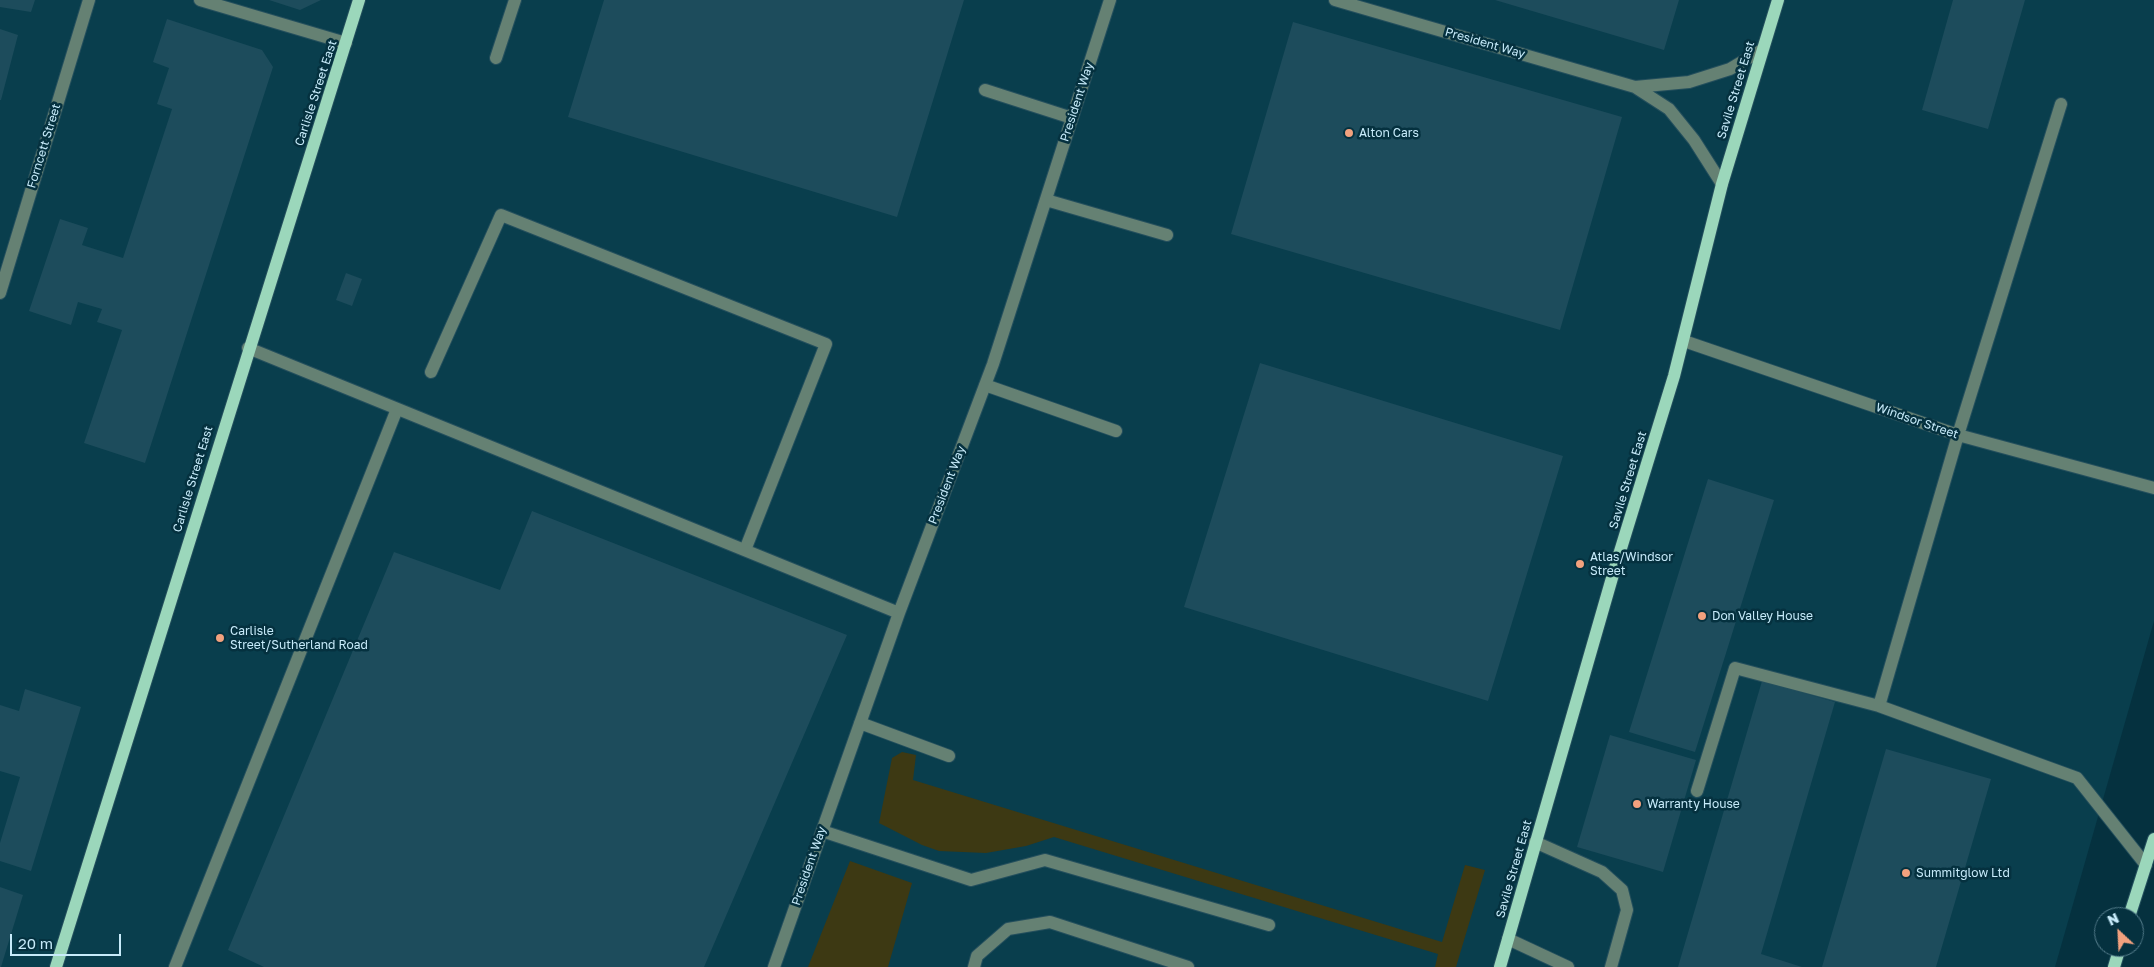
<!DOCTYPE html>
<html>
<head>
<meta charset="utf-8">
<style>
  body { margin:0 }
  #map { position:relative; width:2154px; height:967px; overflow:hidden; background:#05313f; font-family:"Golos Text",sans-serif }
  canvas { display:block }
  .north { position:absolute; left:2094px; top:907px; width:50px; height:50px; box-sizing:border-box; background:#05313f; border:1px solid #537b8a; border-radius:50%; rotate:335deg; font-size:14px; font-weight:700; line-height:20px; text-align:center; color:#c7ebfa }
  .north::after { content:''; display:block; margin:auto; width:18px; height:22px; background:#f2a17e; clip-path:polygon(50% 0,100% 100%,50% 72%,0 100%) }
  .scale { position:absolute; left:10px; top:934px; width:111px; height:22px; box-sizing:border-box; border:2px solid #c7ebfa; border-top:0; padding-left:6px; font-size:15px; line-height:18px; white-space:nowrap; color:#c7ebfa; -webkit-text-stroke:4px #05313f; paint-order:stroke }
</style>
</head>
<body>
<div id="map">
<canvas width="2154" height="967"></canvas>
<div class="north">N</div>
<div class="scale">20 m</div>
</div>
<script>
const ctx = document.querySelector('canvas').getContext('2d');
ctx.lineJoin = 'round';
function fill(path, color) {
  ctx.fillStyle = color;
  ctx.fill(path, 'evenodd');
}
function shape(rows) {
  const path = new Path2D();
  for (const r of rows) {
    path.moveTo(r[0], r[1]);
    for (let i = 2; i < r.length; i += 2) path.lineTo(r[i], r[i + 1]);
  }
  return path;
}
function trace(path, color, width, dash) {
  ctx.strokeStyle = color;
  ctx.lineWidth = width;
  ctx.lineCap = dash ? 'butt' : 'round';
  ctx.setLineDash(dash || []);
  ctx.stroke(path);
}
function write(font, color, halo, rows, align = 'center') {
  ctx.font = font + ' "Golos Text",sans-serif';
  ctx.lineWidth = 5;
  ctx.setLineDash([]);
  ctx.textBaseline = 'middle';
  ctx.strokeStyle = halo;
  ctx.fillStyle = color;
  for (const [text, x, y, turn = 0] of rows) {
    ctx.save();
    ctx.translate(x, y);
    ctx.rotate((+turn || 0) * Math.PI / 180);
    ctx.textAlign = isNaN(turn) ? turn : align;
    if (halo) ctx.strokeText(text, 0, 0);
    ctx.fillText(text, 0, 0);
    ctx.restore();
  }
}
fill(shape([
  [0,0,2154,0,2154,621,2055,967,0,967]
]), '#093e4d');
fill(shape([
  [902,752,916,755,913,780,1442,942,1465,865,1485,870,1456,967,1435,967,1438,954,1054,837,1026,846,986,853,939,851,922,845,879,823,892,758],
  [850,861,912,883,888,967,808,967]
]), '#3d3913');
fill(shape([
  [0,0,35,0,31,12,0,7],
  [269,0,321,0,300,10],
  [604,0,964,0,897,217,568,117],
  [1495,0,1679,0,1664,50],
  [1953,0,2025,0,1988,129,1922,110],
  [167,19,262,50,273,67,145,463,84,443,122,330,97,322,102,309,78,302,71,325,29,311,60,219,88,228,82,245,123,258,172,109,157,104,169,68,153,62],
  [1293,22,1622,117,1560,330,1231,234],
  [0,29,18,35,1,100,0,100],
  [346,273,362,279,352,306,336,300],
  [1260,363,1563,456,1488,701,1184,607],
  [1708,479,1774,500,1695,752,1629,732],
  [532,511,847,635,704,967,264,967,228,950,394,552,500,590],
  [1762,681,1835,702,1761,954,1802,967,1678,967],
  [25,689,81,707,31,871,0,861,0,843,20,777,0,771,0,705,19,711],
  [1610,735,1696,760,1663,872,1577,847],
  [1886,749,1991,779,1936,967,1822,967],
  [0,887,23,895,1,967,0,967]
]), '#1d4c5c');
const minor = shape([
  [200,0,346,43],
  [1335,0,1635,87,1669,109,1694,140,1722,184],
  [496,58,515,0],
  [1635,87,1689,82,1730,69,1762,50],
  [985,90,1072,118],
  [1046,200,1167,235],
  [0,293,89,0],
  [1684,341,1958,435,2154,488],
  [248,348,899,613],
  [431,372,501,215,826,344,745,550],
  [985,385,1116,431],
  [1879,706,1958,435,2061,104],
  [860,723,949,756],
  [1697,791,1735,668,1879,706,2077,778,2146,865],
  [822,831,971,880,1045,860,1269,925],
  [1535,842,1602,872,1622,890,1627,910,1611,967],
  [1508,939,1568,967],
  [175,967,397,409],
  [774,967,899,613,993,364,1110,0],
  [974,967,977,956,1008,929,1050,922,1188,967]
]);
const major = shape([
  [2129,917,2154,839],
  [56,967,359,0],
  [1500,967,1614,571,1674,376,1722,184,1778,0],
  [2114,967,2120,947]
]);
trace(minor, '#244f5d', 14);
trace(major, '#244f5d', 14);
trace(minor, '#658173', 12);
trace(major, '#9bd7bb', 12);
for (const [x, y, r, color] of [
  [1349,133,5,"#f2a17e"],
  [1580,564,5,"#f2a17e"],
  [1702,616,5,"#f2a17e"],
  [220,638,5,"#f2a17e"],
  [1637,804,5,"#f2a17e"],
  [1906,873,5,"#f2a17e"]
]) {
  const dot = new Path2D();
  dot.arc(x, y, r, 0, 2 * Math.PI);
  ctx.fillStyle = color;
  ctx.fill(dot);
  trace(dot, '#05313f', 2);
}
write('12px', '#c7ebfa', '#05313f', [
  ["President Way",1485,43,16],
  ["Savile Street East",1736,90,-73],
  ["Carlisle Street East",316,93,-72],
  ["President Way",1077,102,-72],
  ["Forncett Street",44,146,-73],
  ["Windsor Street",1917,421,19],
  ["Carlisle Street East",193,479,-73],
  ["Savile Street East",1628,480,-73],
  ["President Way",947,485,-69],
  ["President Way",809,866,-71],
  ["Savile Street East",1514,869,-74]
]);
write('12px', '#c7ebfa', '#05313f', [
  ["Alton Cars",1359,133],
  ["Atlas/Windsor",1590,557],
  ["Street",1590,571],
  ["Don Valley House",1712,616],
  ["Carlisle",230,631],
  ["Street/Sutherland Road",230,645],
  ["Warranty House",1647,804],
  ["Summitglow Ltd",1916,873]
], 'left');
</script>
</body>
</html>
